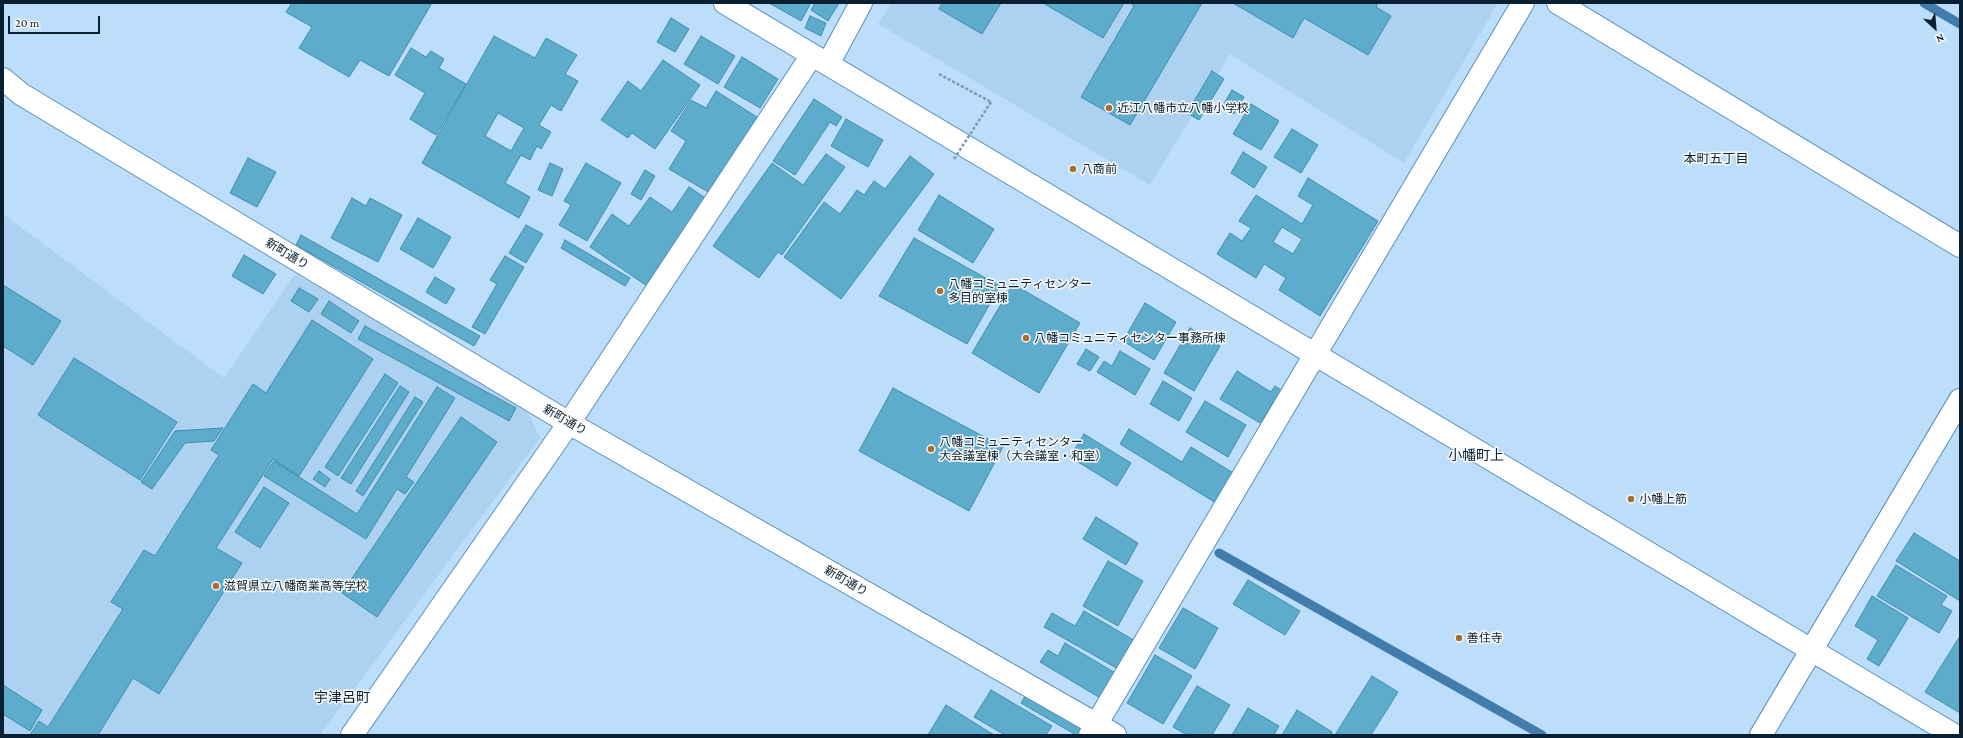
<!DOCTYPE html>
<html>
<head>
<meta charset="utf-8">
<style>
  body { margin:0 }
  #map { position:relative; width:1963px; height:738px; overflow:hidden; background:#bddefb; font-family:"Crimson Pro",serif }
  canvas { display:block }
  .frame { position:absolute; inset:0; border:4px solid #092032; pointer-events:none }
  .north { position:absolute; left:1915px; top:8px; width:40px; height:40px; -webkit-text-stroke:3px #fafafa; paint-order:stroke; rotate:154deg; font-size:11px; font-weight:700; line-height:16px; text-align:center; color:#092032 }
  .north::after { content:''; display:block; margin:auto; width:14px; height:18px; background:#092032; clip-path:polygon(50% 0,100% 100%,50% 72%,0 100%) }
  .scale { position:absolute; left:8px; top:16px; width:92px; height:18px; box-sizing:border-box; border:2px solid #092032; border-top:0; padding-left:5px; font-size:12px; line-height:14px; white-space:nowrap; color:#092032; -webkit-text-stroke:3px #fafafa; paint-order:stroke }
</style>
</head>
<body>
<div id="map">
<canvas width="1963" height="738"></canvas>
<div class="frame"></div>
<div class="north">N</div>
<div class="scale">20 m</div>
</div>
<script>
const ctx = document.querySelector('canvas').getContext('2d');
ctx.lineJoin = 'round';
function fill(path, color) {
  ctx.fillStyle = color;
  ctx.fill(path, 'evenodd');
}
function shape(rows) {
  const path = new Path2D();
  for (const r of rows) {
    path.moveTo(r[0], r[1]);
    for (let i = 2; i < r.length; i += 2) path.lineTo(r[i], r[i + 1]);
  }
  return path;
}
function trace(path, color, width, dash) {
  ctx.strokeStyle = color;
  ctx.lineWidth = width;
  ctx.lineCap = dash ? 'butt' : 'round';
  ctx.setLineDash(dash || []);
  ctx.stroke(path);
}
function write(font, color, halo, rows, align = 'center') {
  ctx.font = font + ' "Crimson Pro","Noto Sans JP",serif';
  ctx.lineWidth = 3;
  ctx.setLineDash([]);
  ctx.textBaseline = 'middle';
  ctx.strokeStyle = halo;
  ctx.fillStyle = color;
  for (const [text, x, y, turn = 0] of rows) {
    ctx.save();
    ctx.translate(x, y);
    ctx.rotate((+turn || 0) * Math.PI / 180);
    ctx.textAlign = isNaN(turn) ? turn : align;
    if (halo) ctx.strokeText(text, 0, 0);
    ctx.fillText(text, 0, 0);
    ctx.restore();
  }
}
fill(shape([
  [891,3,1498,3,1404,163,1230,54,1150,185,878,24],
  [3,214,224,378,295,274,523,402,540,438,320,735,3,735]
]), '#add1f1');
trace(shape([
  [1924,3,1960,24],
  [1219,553,1542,735]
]), '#427cac', 9);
const building = shape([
  [292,3,432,3,389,76,360,60,349,77,299,48,312,27,286,12,292,3],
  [769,3,811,3,801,21,769,3],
  [815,3,839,3,828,21,811,10,815,3],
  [942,3,1001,3,982,34,939,9,942,3],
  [1043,3,1124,3,1103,38,1043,3],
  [1130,3,1202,3,1130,125,1081,97,1134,6,1130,3],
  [1233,3,1378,3,1376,7,1391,16,1368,55,1304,18,1293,38,1233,3],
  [810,16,826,23,821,36,805,28,810,16],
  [671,18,689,29,675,52,657,42,671,18],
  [494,36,535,58,546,38,577,55,565,74,578,81,561,111,551,105,539,125,551,132,541,149,537,146,530,160,521,155,505,183,530,197,519,218,422,163,494,36],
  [498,113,524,128,511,151,485,136,498,113],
  [701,36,735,56,718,84,684,64,701,36],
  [411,48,426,57,431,51,444,59,439,68,466,84,436,135,410,119,425,93,395,75,411,48],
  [742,57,778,79,760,108,724,87,742,57],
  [663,60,700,85,655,149,632,133,628,138,601,120,628,81,641,91,663,60],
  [1212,71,1224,79,1199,120,1187,113,1212,71],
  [1232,90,1244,97,1234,114,1222,107,1232,90],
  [716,91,757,117,710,193,669,169,686,141,671,131,691,100,706,108,716,91],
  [814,99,842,117,836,126,830,122,795,175,773,161,814,99],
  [1251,104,1279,121,1261,150,1233,134,1251,104],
  [846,119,883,140,868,167,831,146,846,119],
  [1292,129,1318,145,1301,173,1274,157,1292,129],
  [1243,152,1267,167,1254,188,1231,173,1243,152],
  [826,154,845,167,782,255,778,252,759,278,713,246,772,163,803,185,826,154],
  [910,156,934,174,841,299,784,257,824,202,840,214,857,190,864,195,874,181,885,189,910,156],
  [248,158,276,172,257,207,230,193,248,158],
  [550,163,563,169,552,196,538,190,550,163],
  [586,163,621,183,587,241,559,225,571,205,564,201,586,163],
  [645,170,655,176,641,200,631,194,645,170],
  [1308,178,1378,221,1320,316,1279,290,1286,278,1264,264,1256,278,1217,254,1230,233,1242,241,1251,228,1239,221,1256,195,1302,224,1313,205,1298,196,1308,178],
  [1282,227,1302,239,1293,254,1273,242,1282,227],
  [689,187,707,199,647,286,590,247,612,214,629,226,650,197,672,212,689,187],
  [939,195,994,229,973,263,918,230,939,195],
  [352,198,366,206,370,198,402,215,378,262,331,238,352,198],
  [418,218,451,237,433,268,400,249,418,218],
  [526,225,543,234,526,263,509,253,526,225],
  [301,235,480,336,474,346,296,245,301,235],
  [914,238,1000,286,967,344,879,296,914,238],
  [565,240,630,278,625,286,561,248,565,240],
  [244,255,276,274,263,294,232,276,244,255],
  [505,256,524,267,485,334,472,327,497,284,490,280,505,256],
  [435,277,455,289,446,304,426,292,435,277],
  [1013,284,1080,323,1039,393,972,353,1013,284],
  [3,285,61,321,33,365,3,346,3,285],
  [299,288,318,299,309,312,291,301,299,288],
  [329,301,359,321,351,333,321,314,329,301],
  [1145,303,1176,322,1154,360,1123,341,1145,303],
  [312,320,373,359,299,476,273,459,216,548,242,563,159,694,133,678,98,735,30,735,39,721,48,727,123,609,111,602,144,550,155,556,219,455,211,450,253,384,266,393,312,320],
  [365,326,516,408,509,421,358,339,365,326],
  [1190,328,1220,346,1194,391,1164,373,1190,328],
  [1086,349,1099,357,1090,371,1077,364,1086,349],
  [1120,351,1150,369,1135,395,1097,372,1104,361,1112,366,1120,351],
  [74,358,177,422,140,480,38,415,74,358],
  [1237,371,1271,392,1275,386,1281,390,1260,423,1220,399,1237,371],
  [385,374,398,383,338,476,325,467,385,374],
  [1163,381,1192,398,1179,421,1150,404,1163,381],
  [400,386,409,392,351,484,341,478,400,386],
  [437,387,455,398,406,477,414,482,405,494,397,489,366,539,264,476,274,461,357,514,437,387],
  [893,388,1003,447,969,511,859,451,893,388],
  [415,397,423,402,363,496,356,491,415,397],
  [1205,401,1246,425,1228,457,1186,432,1205,401],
  [461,417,497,442,377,617,342,593,461,417],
  [223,428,214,441,185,443,152,489,141,482,175,431,223,428],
  [1129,429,1182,462,1191,447,1235,474,1216,503,1120,444,1129,429],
  [1084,434,1131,463,1117,486,1070,457,1084,434],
  [319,471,330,479,325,487,313,479,319,471],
  [264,487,289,503,260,548,235,532,264,487],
  [1096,517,1138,543,1126,565,1083,539,1096,517],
  [1914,533,1960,561,1960,601,1896,561,1914,533],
  [1108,561,1143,581,1118,626,1083,606,1108,561],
  [1896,565,1947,596,1941,605,1952,611,1939,633,1877,596,1896,565],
  [1248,580,1300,611,1285,635,1233,604,1248,580],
  [1872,596,1908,618,1879,666,1867,659,1878,640,1855,626,1872,596],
  [1183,608,1218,628,1195,669,1159,648,1183,608],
  [1084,611,1137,642,1120,670,1044,627,1052,613,1075,626,1084,611],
  [1960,636,1960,713,1925,692,1960,636],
  [1065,643,1117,674,1102,699,1040,662,1048,650,1058,656,1065,643],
  [1155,655,1192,676,1163,724,1127,703,1155,655],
  [1372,676,1398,692,1371,735,1335,735,1372,676],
  [1036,679,1094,712,1080,735,1076,735,1021,703,1036,679],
  [3,685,42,710,30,731,3,714,3,685],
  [1197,686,1230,705,1212,735,1187,735,1173,727,1197,686],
  [991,690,1052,726,1046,735,1005,735,974,717,991,690],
  [946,705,994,735,928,735,946,705],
  [1248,708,1279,726,1274,735,1232,735,1248,708],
  [1297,710,1332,732,1331,735,1282,735,1297,710]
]);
fill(building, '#5daccb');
trace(building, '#3e8eac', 1);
const minor = shape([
  [725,3,1954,735],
  [1558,3,1960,246],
  [828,64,861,3],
  [3,79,21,94,569,423,1115,735],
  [352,735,569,423,812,55],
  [1090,735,1523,3],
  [1761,735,1960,400]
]);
trace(minor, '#5a8fbd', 24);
trace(shape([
  [939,74,991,102]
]), '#7b99b1', 2.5, [3, 2]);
trace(minor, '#fff', 22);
trace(shape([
  [954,159,991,102]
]), '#7b99b1', 2.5, [3, 2]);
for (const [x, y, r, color] of [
  [1109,108,4,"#a76e2d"],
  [1073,169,4,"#a76e2d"],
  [940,291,4,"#a76e2d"],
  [1026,338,4,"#a76e2d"],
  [931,449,4,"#a76e2d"],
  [1631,499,4,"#a76e2d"],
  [216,586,4,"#a76e2d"],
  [1459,638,4,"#a76e2d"]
]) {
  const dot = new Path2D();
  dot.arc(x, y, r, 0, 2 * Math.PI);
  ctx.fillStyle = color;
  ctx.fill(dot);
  trace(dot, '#fafafa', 1.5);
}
write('12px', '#092032', '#fafafa', [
  ["近江八幡市立八幡小学校",1117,108],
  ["八商前",1081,169],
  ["八幡コミュニティセンター",948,284],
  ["多目的室棟",948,298],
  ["八幡コミュニティセンター事務所棟",1034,338],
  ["八幡コミュニティセンター",939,442],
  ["大会議室棟（大会議室・和室）",939,456],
  ["小幡上筋",1639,499],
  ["滋賀県立八幡商業高等学校",224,586],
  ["善住寺",1467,638]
], 'left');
write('12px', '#092032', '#fafafa', [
  ["新町通り",287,254,31],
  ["新町通り",565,420,30],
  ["新町通り",846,581,30]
]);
write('13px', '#092032', '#fafafa', [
  ["本町五丁目",1716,159]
]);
write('14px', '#092032', '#fafafa', [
  ["小幡町上",1476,456],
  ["宇津呂町",342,698]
]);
</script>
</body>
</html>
